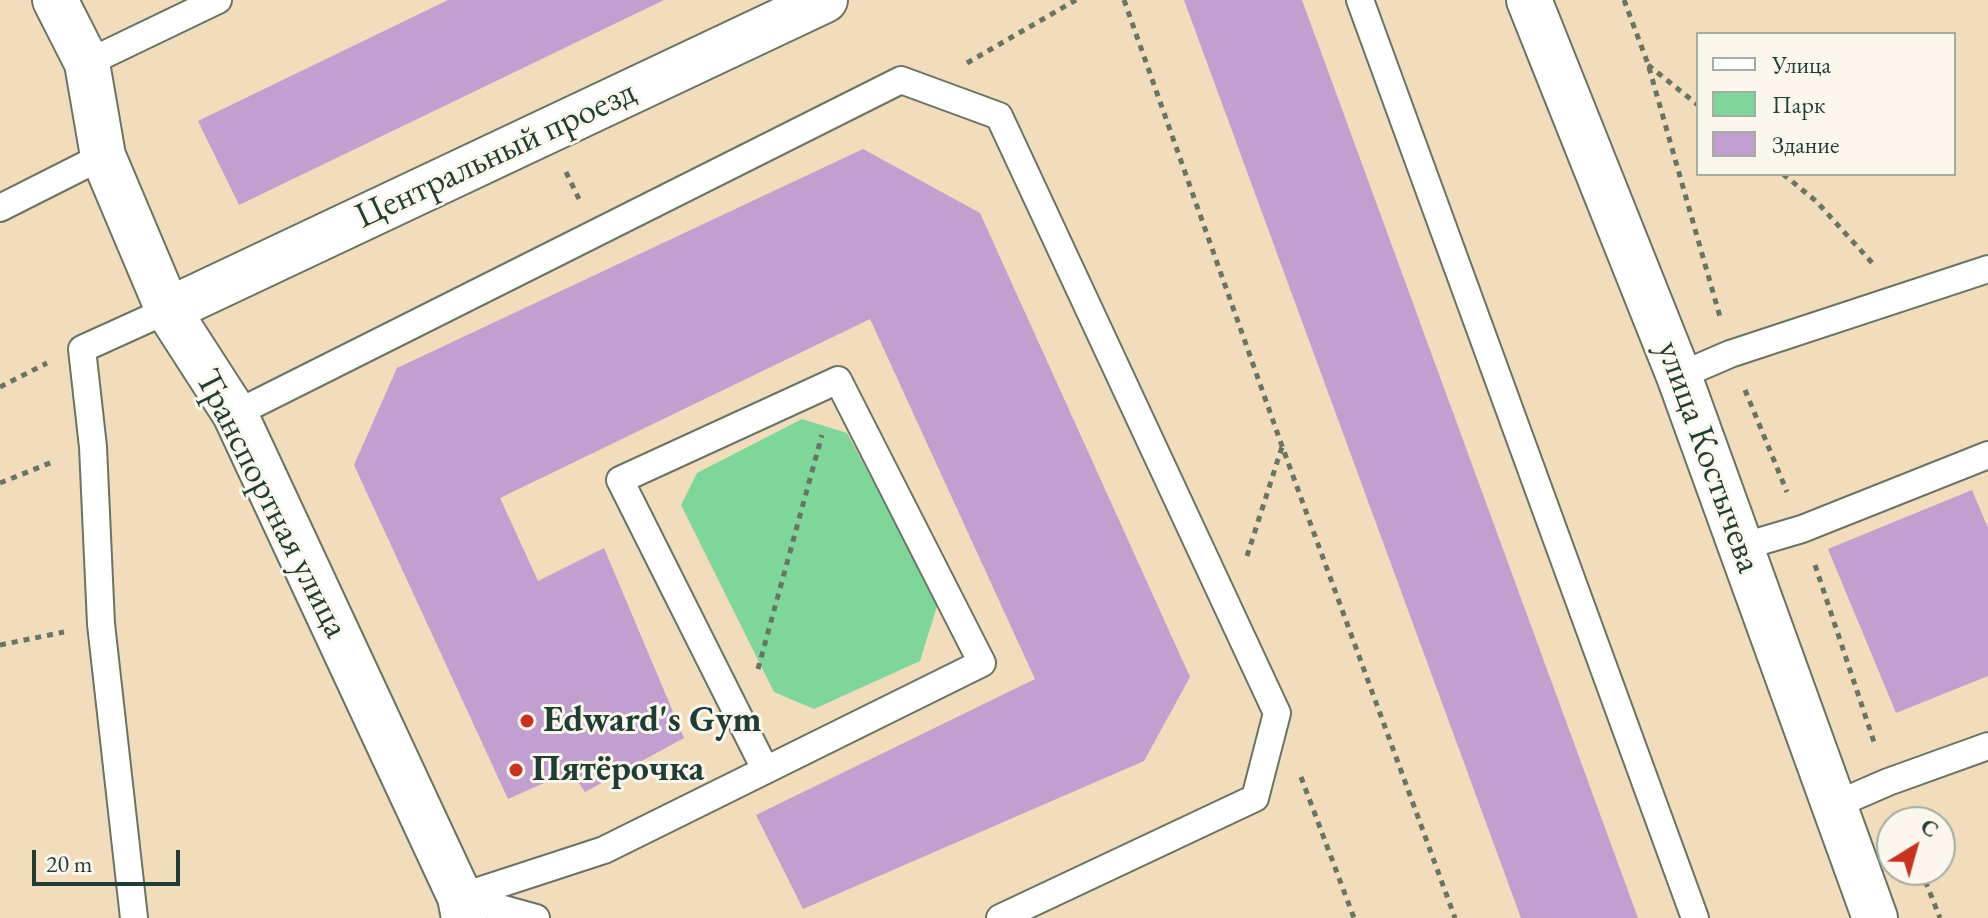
<!DOCTYPE html>
<html>
<head>
<meta charset="utf-8">
<style>
  body { margin:0 }
  #map { position:relative; width:1988px; height:918px; overflow:hidden; background:#f1dcbb; font-family:"EB Garamond",serif }
  canvas { display:block }
  .legend { position:absolute; left:1696px; top:32px; width:260px; height:144px; box-sizing:border-box; background:#fbf7ec; border:2px solid #a3ada2; margin:0; padding:10px 14px; list-style:none; font-size:24px; color:#1f3d34 }
  .legend li { display:flex; align-items:center; gap:16px; height:40px }
  .legend b { width:40px; border:2px solid #a3ada2 }
  .north { position:absolute; left:1876px; top:806px; width:80px; height:80px; box-sizing:border-box; background:#fbf7ec; border:2px solid #a3ada2; border-radius:50%; rotate:37deg; font-size:22px; font-weight:700; line-height:32px; text-align:center; color:#1f3d34 }
  .north::after { content:''; display:block; margin:auto; width:28px; height:36px; background:#c8321e; clip-path:polygon(50% 0,100% 100%,50% 72%,0 100%) }
  .scale { position:absolute; left:32px; top:850px; width:148px; height:36px; box-sizing:border-box; border:4px solid #1f3d34; border-top:0; padding-left:10px; font-size:24px; line-height:28px; white-space:nowrap; color:#1f3d34; -webkit-text-stroke:6px #fbf7ec; paint-order:stroke }
</style>
</head>
<body>
<div id="map">
<canvas width="1988" height="918"></canvas>
<ul class="legend">
<li><b style="height:10px;background:#fff"></b>Улица</li>
<li><b style="height:22px;background:#7fd69b"></b>Парк</li>
<li><b style="height:22px;background:#c19fcf"></b>Здание</li>
</ul>
<div class="north">С</div>
<div class="scale">20 m</div>
</div>
<script>
const ctx = document.querySelector('canvas').getContext('2d');
ctx.lineJoin = 'round';
function fill(path, color) {
  ctx.fillStyle = color;
  ctx.fill(path, 'evenodd');
}
function shape(rows) {
  const path = new Path2D();
  for (const r of rows) {
    path.moveTo(r[0], r[1]);
    for (let i = 2; i < r.length; i += 2) path.lineTo(r[i], r[i + 1]);
  }
  return path;
}
function trace(path, color, width, dash) {
  ctx.strokeStyle = color;
  ctx.lineWidth = width;
  ctx.lineCap = dash ? 'butt' : 'round';
  ctx.setLineDash(dash || []);
  ctx.stroke(path);
}
function write(font, color, halo, rows, align = 'center') {
  ctx.font = font + ' "EB Garamond",serif';
  ctx.lineWidth = 6;
  ctx.setLineDash([]);
  ctx.textBaseline = 'middle';
  ctx.strokeStyle = halo;
  ctx.fillStyle = color;
  for (const [text, x, y, turn = 0] of rows) {
    ctx.save();
    ctx.translate(x, y);
    ctx.rotate((+turn || 0) * Math.PI / 180);
    ctx.textAlign = isNaN(turn) ? turn : align;
    if (halo) ctx.strokeText(text, 0, 0);
    ctx.fillText(text, 0, 0);
    ctx.restore();
  }
}
fill(shape([
  [802,419,847,433,938,603,920,661,814,709,774,692,681,505,697,473]
]), '#7fd69b');
fill(shape([
  [448,0,664,0,239,205,198,121],
  [1184,0,1302,0,1638,918,1521,918],
  [863,149,980,213,1190,677,1144,761,803,909,756,815,1035,679,870,319,500,498,538,581,604,548,684,738,585,792,571,771,508,799,354,465,397,368],
  [1972,490,1988,528,1988,676,1896,713,1828,549]
]), '#c19fcf');
const service = shape([
  [1360,0,1695,918],
  [87,63,218,0],
  [0,208,103,156],
  [1679,376,1730,354,1988,269],
  [235,414,901,80,999,116,1277,713,1255,798,1000,918],
  [1741,547,1802,529,1988,455],
  [1835,805,1888,782,1988,746],
  [460,897,604,850,982,663,838,380,620,480,765,769],
  [460,897,536,918],
  [134,918,101,624,93,447,82,349,168,310]
]);
const minor = shape([
  [55,0,87,63,103,156,168,310,235,414,460,897,464,918],
  [1529,0,1679,376,1875,918],
  [168,310,825,0]
]);
trace(service, '#687563', 30);
trace(minor, '#687563', 48);
trace(shape([
  [1124,0,1282,446,1455,918],
  [1624,0,1648,64,1720,317],
  [967,63,1076,0],
  [1648,65,1698,105],
  [566,172,579,199],
  [1783,174,1816,201,1875,266],
  [0,387,47,363],
  [1745,390,1787,492],
  [0,483,55,461],
  [1247,556,1282,447],
  [1815,565,1875,745],
  [0,645,64,632],
  [758,669,822,435],
  [1301,777,1354,918],
  [1921,870,1940,918]
]), '#687563', 5, [6, 6]);
trace(service, '#fff', 26);
trace(minor, '#fff', 44);
for (const [x, y, r, color] of [
  [527,721,8,"#c8321e"],
  [516,770,8,"#c8321e"]
]) {
  const dot = new Path2D();
  dot.arc(x, y, r, 0, 2 * Math.PI);
  ctx.fillStyle = color;
  ctx.fill(dot);
  trace(dot, '#fbf7ec', 3);
}
write('36px', '#1f3d34', '#fbf7ec', [
  ["Центральный проезд",496,155,-25],
  ["улица Костычева",1708,457,70],
  ["Транспортная улица",271,504,63]
]);
write('bold 36px', '#1f3d34', '#fbf7ec', [
  ["Edward's Gym",543,721],
  ["Пятёрочка",532,770]
], 'left');
</script>
</body>
</html>
